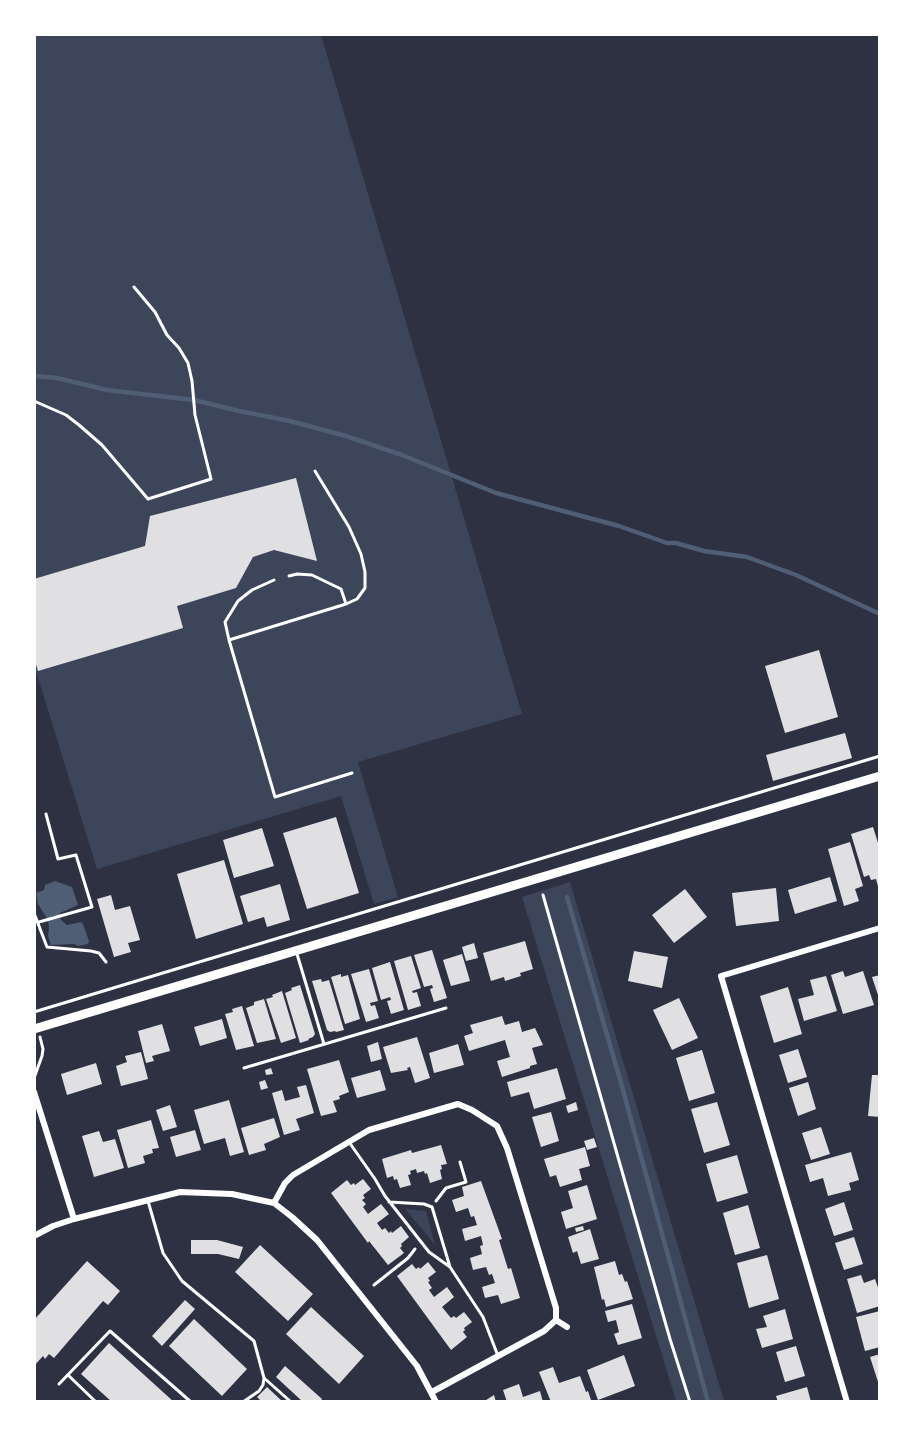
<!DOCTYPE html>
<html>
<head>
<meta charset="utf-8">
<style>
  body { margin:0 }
  #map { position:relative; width:914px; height:1436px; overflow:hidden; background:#2d3142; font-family:"Exo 2",sans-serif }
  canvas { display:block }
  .frame { position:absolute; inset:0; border:36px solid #fff; pointer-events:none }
</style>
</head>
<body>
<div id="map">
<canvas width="914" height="1436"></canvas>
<div class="frame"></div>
</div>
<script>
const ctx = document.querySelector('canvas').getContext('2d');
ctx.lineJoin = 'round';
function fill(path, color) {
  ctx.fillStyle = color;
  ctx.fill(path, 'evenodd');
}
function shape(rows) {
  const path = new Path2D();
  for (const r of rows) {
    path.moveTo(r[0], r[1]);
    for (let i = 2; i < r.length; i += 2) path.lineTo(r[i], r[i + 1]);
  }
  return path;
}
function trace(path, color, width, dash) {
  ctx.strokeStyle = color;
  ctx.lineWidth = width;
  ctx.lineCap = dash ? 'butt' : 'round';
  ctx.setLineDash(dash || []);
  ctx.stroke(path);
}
fill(shape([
  [34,35,321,35,522,714,358,762,398,897,374,904,341,796,97,869,35,668],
  [570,882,724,1401,676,1401,522,897],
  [406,1209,426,1211,435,1245,406,1210]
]), '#3c4559');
fill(shape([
  [55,881,72,887,78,905,60,913,61,920,67,925,81,922,83,924,89,941,88,944,78,946,74,944,51,945,48,936,49,928,48,920,38,904,36,893,44,890,45,885]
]), '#4f5d75');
trace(shape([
  [34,376,57,378,107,390,194,400,239,411,290,421,346,436,402,455,496,493,619,526,667,543,676,543,704,551,747,557,796,575,880,614],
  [567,897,621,1083,708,1402]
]), '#4f5d75', 4.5);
fill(shape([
  [296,478,317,561,274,550,253,557,236,588,177,606,183,628,38,671,34,658,34,579,145,546,150,516],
  [819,650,838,717,785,733,765,666],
  [845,733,852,758,773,781,766,755],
  [336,817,359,893,307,909,283,833],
  [873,827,880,849,879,890,876,879,871,880,869,875,864,877,851,834],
  [262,828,274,866,234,878,223,840],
  [850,842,863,886,855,889,859,901,844,906,828,849],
  [224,860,243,924,196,939,177,874],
  [830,877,837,901,795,914,788,890],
  [280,884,290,920,267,927,264,917,248,922,240,896],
  [776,888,779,921,736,926,732,893],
  [685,889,707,917,674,943,652,915],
  [111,895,115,910,130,906,140,940,128,943,131,952,114,957,97,899],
  [525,941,533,969,520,973,521,976,505,981,504,977,491,981,483,953],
  [474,943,478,958,466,961,462,947],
  [432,950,447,998,434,1002,430,989,433,988,432,985,424,987,414,955],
  [634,951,668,957,662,988,628,981],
  [462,954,470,981,451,986,443,960],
  [411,956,421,988,412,991,413,993,417,992,421,1006,408,1010,394,961],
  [390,962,404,1010,391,1014,387,1001,391,1000,390,997,381,1000,372,968],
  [369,969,378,1001,370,1003,371,1006,375,1005,379,1018,366,1022,351,974],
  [843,971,845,977,863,971,874,1005,843,1014,831,975],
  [341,974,341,977,348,975,360,1019,345,1024,331,977],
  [880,975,880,998,879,998,872,977],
  [826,976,837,1011,804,1021,798,999,814,995,810,980],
  [321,979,322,982,329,980,344,1030,336,1032,335,1031,330,1032,327,1030,312,981],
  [300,985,315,1034,313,1037,308,1039,309,1040,300,1043,285,993,292,990,291,988],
  [788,987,802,1034,774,1043,760,996],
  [282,991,296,1038,281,1043,266,999,273,997,272,995],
  [679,998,698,1038,672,1050,653,1010],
  [264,999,276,1039,257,1043,246,1008,254,1005,254,1002],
  [242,1006,254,1046,236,1050,225,1014,233,1012,232,1009],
  [502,1016,505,1025,519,1021,522,1032,535,1028,543,1045,532,1048,537,1064,530,1066,530,1068,502,1077,497,1061,510,1057,505,1040,469,1051,464,1036,473,1033,470,1025],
  [222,1019,227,1038,200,1046,194,1027],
  [162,1024,170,1051,152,1056,154,1061,146,1063,138,1031],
  [417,1037,430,1078,415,1083,410,1067,407,1068,408,1070,391,1073,383,1047],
  [378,1042,382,1059,371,1062,367,1046],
  [458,1044,464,1065,434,1073,429,1053],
  [798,1049,807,1077,788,1083,779,1055],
  [702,1050,715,1093,689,1101,676,1058],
  [141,1052,148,1079,121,1086,116,1066,127,1062,125,1056],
  [339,1060,349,1092,339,1096,340,1099,333,1101,337,1112,321,1116,307,1069],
  [96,1063,102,1084,67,1095,61,1074],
  [271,1068,273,1074,266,1075,265,1070],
  [557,1068,566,1099,534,1109,529,1092,511,1097,507,1082],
  [380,1070,386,1090,357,1098,351,1078],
  [872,1075,880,1075,880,1117,868,1116],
  [265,1080,268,1088,261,1090,259,1082],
  [808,1082,816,1109,798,1116,789,1088],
  [306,1085,314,1113,296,1119,300,1130,284,1135,272,1093,282,1090,285,1101,300,1097,297,1087],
  [229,1100,244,1152,230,1156,225,1138,204,1144,194,1110],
  [576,1102,578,1110,568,1113,566,1106],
  [717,1102,730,1145,704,1153,691,1109],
  [170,1105,177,1127,163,1131,156,1110],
  [551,1112,559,1141,541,1147,532,1117],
  [274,1118,280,1137,264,1144,266,1150,249,1155,241,1128],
  [151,1120,159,1148,152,1149,153,1153,143,1156,145,1163,128,1168,117,1130],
  [821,1127,830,1154,811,1160,802,1133],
  [195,1130,201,1150,176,1157,170,1137],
  [99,1131,103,1142,115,1139,124,1168,94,1177,82,1136],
  [594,1138,597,1147,587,1150,584,1141],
  [441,1145,447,1164,441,1165,442,1169,440,1170,442,1179,430,1183,427,1173,425,1174,424,1171,417,1173,416,1169,410,1171,411,1174,408,1175,411,1185,400,1188,397,1179,394,1180,393,1176,387,1178,382,1159,411,1150,412,1153],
  [585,1147,590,1166,579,1169,582,1180,560,1187,556,1175,550,1177,544,1159],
  [851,1152,859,1180,849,1183,851,1190,828,1196,823,1178,810,1182,805,1165],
  [737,1155,748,1193,717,1202,706,1164],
  [363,1179,371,1189,363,1195,365,1198,362,1200,366,1204,363,1207,368,1214,381,1204,389,1214,377,1223,382,1230,385,1228,389,1233,391,1231,392,1233,401,1226,409,1237,401,1244,402,1246,400,1248,404,1253,388,1265,369,1241,368,1243,331,1193,347,1180,351,1185,354,1183,355,1185],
  [481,1181,502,1239,499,1240,508,1269,511,1268,520,1298,501,1304,498,1295,485,1298,482,1287,495,1283,492,1274,489,1275,486,1267,473,1270,470,1258,482,1254,480,1246,483,1245,481,1236,465,1241,462,1229,477,1225,474,1216,471,1217,468,1208,456,1212,452,1200,464,1196,462,1187],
  [587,1185,597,1219,566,1229,561,1212,573,1208,568,1191],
  [844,1202,853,1230,834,1236,825,1209],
  [748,1205,760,1248,735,1255,723,1213],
  [583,1226,584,1230,576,1232,575,1228],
  [590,1229,599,1259,581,1264,577,1251,573,1253,568,1237],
  [854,1237,863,1264,844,1270,835,1243],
  [191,1240,217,1240,243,1247,239,1259,218,1254,191,1254],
  [260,1245,313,1294,288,1321,235,1272],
  [767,1255,779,1299,749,1308,737,1263],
  [87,1261,120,1291,108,1305,103,1301,54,1358,49,1354,45,1359,43,1356,34,1366,34,1320],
  [615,1261,619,1275,622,1274,625,1282,627,1281,633,1299,606,1307,604,1299,602,1300,594,1267],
  [428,1262,436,1272,428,1278,430,1281,428,1282,432,1288,429,1290,434,1297,447,1287,454,1297,442,1307,451,1318,454,1316,456,1318,464,1312,472,1322,464,1328,465,1330,463,1332,467,1337,451,1350,397,1276,412,1264,416,1269,419,1267,420,1269],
  [861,1275,864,1283,875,1279,880,1293,880,1306,857,1313,847,1279],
  [185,1300,195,1309,162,1346,152,1336],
  [632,1304,642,1338,618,1345,614,1334,619,1332,616,1320,608,1322,605,1311],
  [311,1307,364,1356,339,1384,286,1334],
  [785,1309,793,1339,762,1348,756,1329,767,1327,763,1316],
  [880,1311,880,1347,865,1351,856,1317],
  [194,1319,247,1369,222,1396,169,1346],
  [109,1343,174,1402,112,1402,81,1374],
  [796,1346,805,1376,785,1382,776,1352],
  [880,1354,880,1385,879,1385,870,1357],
  [624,1355,635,1386,598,1400,587,1370],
  [285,1366,322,1399,320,1402,303,1402,276,1377],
  [553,1367,559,1383,580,1376,586,1392,588,1391,591,1400,551,1402,539,1372],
  [519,1384,523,1397,540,1391,543,1402,507,1402,503,1390],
  [267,1387,283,1402,262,1402,257,1397],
  [807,1387,811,1402,778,1402,776,1396],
  [494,1395,496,1402,483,1402]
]), '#e0e0e3');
trace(shape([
  [34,401,66,415,79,425,102,445,148,499,211,479,195,415,192,381,188,363,179,348,167,335,155,312,134,287],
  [543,895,670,1339,690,1402],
  [34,913,47,947,91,951,99,953,106,962],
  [39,922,92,907,76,855,58,859,46,814],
  [34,1012,880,756],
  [34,1078,42,1056,43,1049,40,1037],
  [436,1201,446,1188,466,1182,460,1162],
  [374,1285,408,1258,415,1249],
  [68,1375,96,1402],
  [59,1384,110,1331,191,1402]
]), '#fff', 3);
trace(shape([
  [315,471,349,527,361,554,365,572,365,588,357,599,346,604],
  [289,576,297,574,312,575,341,589,346,604,229,640,275,797,352,773],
  [229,640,225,622,238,601,252,590,274,580],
  [297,954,324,1044],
  [244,1068,446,1008],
  [349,1142,375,1179,385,1196,429,1252,450,1267,483,1317,498,1356],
  [148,1201,163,1253,182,1281,254,1341,264,1378,291,1402],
  [389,1202,424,1204,432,1207,450,1267],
  [243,1402,259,1391,263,1385,264,1378]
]), '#fff', 3);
trace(shape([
  [34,1092,74,1219],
  [274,1203,285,1183,293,1175,369,1130,458,1104,472,1110,497,1126,507,1148,556,1308,556,1320,544,1331,432,1392],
  [34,1236,53,1226,74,1219,180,1192,232,1194,274,1203,292,1217,317,1240,417,1366,436,1402],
  [556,1320,567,1327],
  [847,1402,721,976,880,928]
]), '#fff', 6);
trace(shape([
  [34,1029,880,776]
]), '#fff', 9);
</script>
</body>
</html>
